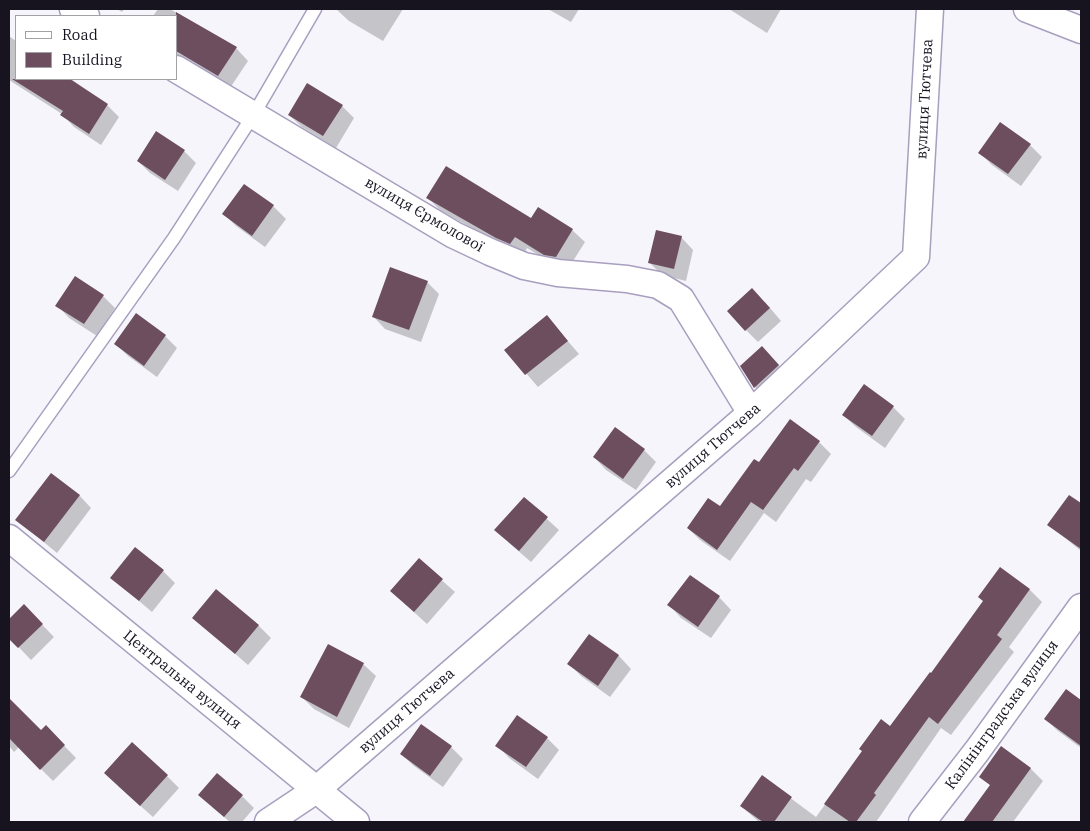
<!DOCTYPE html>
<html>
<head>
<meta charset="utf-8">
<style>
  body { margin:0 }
  #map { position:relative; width:1090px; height:831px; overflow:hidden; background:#f7f5fc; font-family:"IBM Plex Serif",serif }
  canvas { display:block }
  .frame { position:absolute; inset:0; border:10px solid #171420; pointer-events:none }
  .legend { position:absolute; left:15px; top:15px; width:162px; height:65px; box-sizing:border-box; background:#fff; border:1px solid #a2a1a6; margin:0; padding:6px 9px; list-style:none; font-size:15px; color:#171420 }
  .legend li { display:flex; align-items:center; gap:10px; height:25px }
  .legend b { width:25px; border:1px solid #a2a1a6 }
</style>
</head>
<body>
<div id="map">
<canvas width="1090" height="831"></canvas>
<div class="frame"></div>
<ul class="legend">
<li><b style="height:6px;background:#fff"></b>Road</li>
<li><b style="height:14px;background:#6c4e5e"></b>Building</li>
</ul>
</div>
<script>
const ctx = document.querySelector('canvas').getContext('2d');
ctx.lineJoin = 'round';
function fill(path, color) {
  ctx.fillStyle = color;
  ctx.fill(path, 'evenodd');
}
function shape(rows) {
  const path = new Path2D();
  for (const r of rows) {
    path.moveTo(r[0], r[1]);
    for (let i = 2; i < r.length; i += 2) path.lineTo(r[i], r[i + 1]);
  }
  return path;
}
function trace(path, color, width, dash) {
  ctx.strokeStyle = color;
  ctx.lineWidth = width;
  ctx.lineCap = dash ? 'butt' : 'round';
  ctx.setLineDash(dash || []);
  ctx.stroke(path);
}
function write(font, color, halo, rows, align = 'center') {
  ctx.font = font + ' "IBM Plex Serif",serif';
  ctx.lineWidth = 5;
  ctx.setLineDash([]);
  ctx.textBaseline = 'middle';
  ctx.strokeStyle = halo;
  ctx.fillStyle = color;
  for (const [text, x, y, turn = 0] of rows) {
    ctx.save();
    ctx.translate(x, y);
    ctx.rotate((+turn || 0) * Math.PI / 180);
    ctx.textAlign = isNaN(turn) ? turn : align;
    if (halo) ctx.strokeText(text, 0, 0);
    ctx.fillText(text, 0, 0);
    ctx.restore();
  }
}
fill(shape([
  [117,9,124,9,122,12],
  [158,9,170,9,236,48,248,61,230,88,176,56,176,16,153,16],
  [336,9,403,9,383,41,349,21],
  [548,9,579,9,571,22],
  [729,9,781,9,767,33],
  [9,36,16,41,16,79,71,79,107,105,119,117,101,145,74,127,62,114,9,80],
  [342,106,354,118,336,148,302,127,289,115],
  [1030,145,1042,157,1021,186,992,165,980,153],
  [184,151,196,163,178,191,150,173,138,161],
  [244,186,273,206,286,219,265,247,236,226,224,214],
  [428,198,572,230,585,242,568,269,558,267,527,248,523,256,510,250,440,210],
  [681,237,693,250,686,281,662,275,650,263],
  [427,282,439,294,421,342,385,329,373,316],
  [103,296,115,308,97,336,69,318,57,305],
  [765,302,781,321,758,342,746,330],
  [136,315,165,336,177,348,157,377,128,356,116,344],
  [547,317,579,354,538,387,506,350],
  [774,360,790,378,767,399,755,387],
  [893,407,905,419,885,448,856,427,843,415],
  [819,442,831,454,811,482,806,479,776,522,764,513,730,561,700,540,688,528,720,508,759,464],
  [644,450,656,462,636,490,606,470,594,457],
  [79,495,91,508,57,553,17,520],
  [1069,496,1081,505,1081,551,1049,525],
  [524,498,559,530,531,562,508,542],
  [419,560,455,592,427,624,404,603],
  [1000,569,1030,590,1042,602,1009,647,1014,652,951,735,941,728,876,822,759,822,741,806,762,777,816,817,863,752,891,727,932,675,984,602],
  [163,571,175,583,152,612,112,578],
  [719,597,731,610,711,638,681,618,669,605],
  [24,606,54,637,31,660,9,637,9,621],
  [194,618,258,625,271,638,248,665],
  [589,635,619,656,631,669,610,697,581,676,569,664],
  [328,646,363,664,376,676,349,728,314,709,302,697],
  [1066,691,1081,702,1081,748,1058,731,1045,719],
  [9,700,41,732,46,727,76,758,53,781,19,747,14,752,9,746],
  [547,738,559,750,538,779,509,758,497,745],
  [451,747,463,759,443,787,414,766,401,754],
  [1001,748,1031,769,1043,781,1013,822,965,822,991,786,981,777],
  [167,776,179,788,153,817,118,786],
  [242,796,254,808,242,822,230,822,212,807]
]), '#0003');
fill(shape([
  [176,12,237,47,218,76,176,51],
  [12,79,70,79,108,104,89,134,60,115,63,111],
  [307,83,343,105,323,136,288,115],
  [1000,122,1031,144,1008,174,978,153],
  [156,131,185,150,165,180,137,161],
  [446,166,531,218,538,207,573,229,556,257,544,255,515,237,510,244,496,238,426,198],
  [244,184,274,205,252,236,222,214],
  [656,230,682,236,674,269,648,263],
  [390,267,428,281,409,330,372,317],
  [75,276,104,295,84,324,55,306],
  [752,288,770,308,745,331,727,311],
  [136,313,166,335,144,366,114,344],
  [547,315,568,341,525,375,504,350],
  [762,346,779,365,754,388,740,366],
  [864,384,894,406,872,436,842,415],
  [790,419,820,441,798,471,794,468,763,510,751,502,717,550,687,528,708,498,720,506,754,459,759,462],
  [615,427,645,449,623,479,593,457],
  [51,473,80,495,44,542,15,520],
  [1069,495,1081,503,1081,549,1047,525],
  [524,497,548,517,519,551,494,530],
  [135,547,164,570,139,601,110,578],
  [419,558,443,579,414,612,390,591],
  [1000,567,1030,589,997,635,1002,639,938,724,929,717,874,793,876,795,856,822,850,822,824,804,862,751,859,749,881,719,890,726,930,672,931,673,983,601,978,597],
  [690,575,720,596,698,627,667,605],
  [216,589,259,625,235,654,192,618],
  [24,604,43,624,18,648,9,639,9,619],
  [589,634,619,655,598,686,567,664],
  [328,644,364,663,337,717,300,697],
  [1066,689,1081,700,1081,746,1044,719],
  [9,698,41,730,46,725,65,745,40,770,9,738],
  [517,715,548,737,526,767,495,746],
  [421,724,452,746,430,776,400,754],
  [132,742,168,775,140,806,104,773],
  [1001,746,1031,768,992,822,963,822,990,785,979,777],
  [217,773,243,795,224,817,198,795],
  [762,775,792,797,774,822,763,822,740,806]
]), '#6c4e5e');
const lane = shape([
  [9,471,174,238,254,114,315,9]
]);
const street = shape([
  [73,9,86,16],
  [1027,9,1081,30],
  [176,69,454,235,490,252,524,266,558,273,627,279,658,285,681,299,751,413],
  [9,538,356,822],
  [268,822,316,790,751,413,916,257,930,9],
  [922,822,977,751,1081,607]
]);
trace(lane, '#a89fbf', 15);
trace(street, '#a89fbf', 29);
trace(lane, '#fff', 12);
trace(street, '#fff', 26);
write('15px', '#171420', '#fff', [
  ["вулиця Тютчева",925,99,-87],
  ["вулиця Єрмолової",424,215,30],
  ["вулиця Тютчева",713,446,-41],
  ["Центральна вулиця",182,680,39],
  ["вулиця Тютчева",407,711,-41],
  ["Калінінградська вулиця",1002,715,-54]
]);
</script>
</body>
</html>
